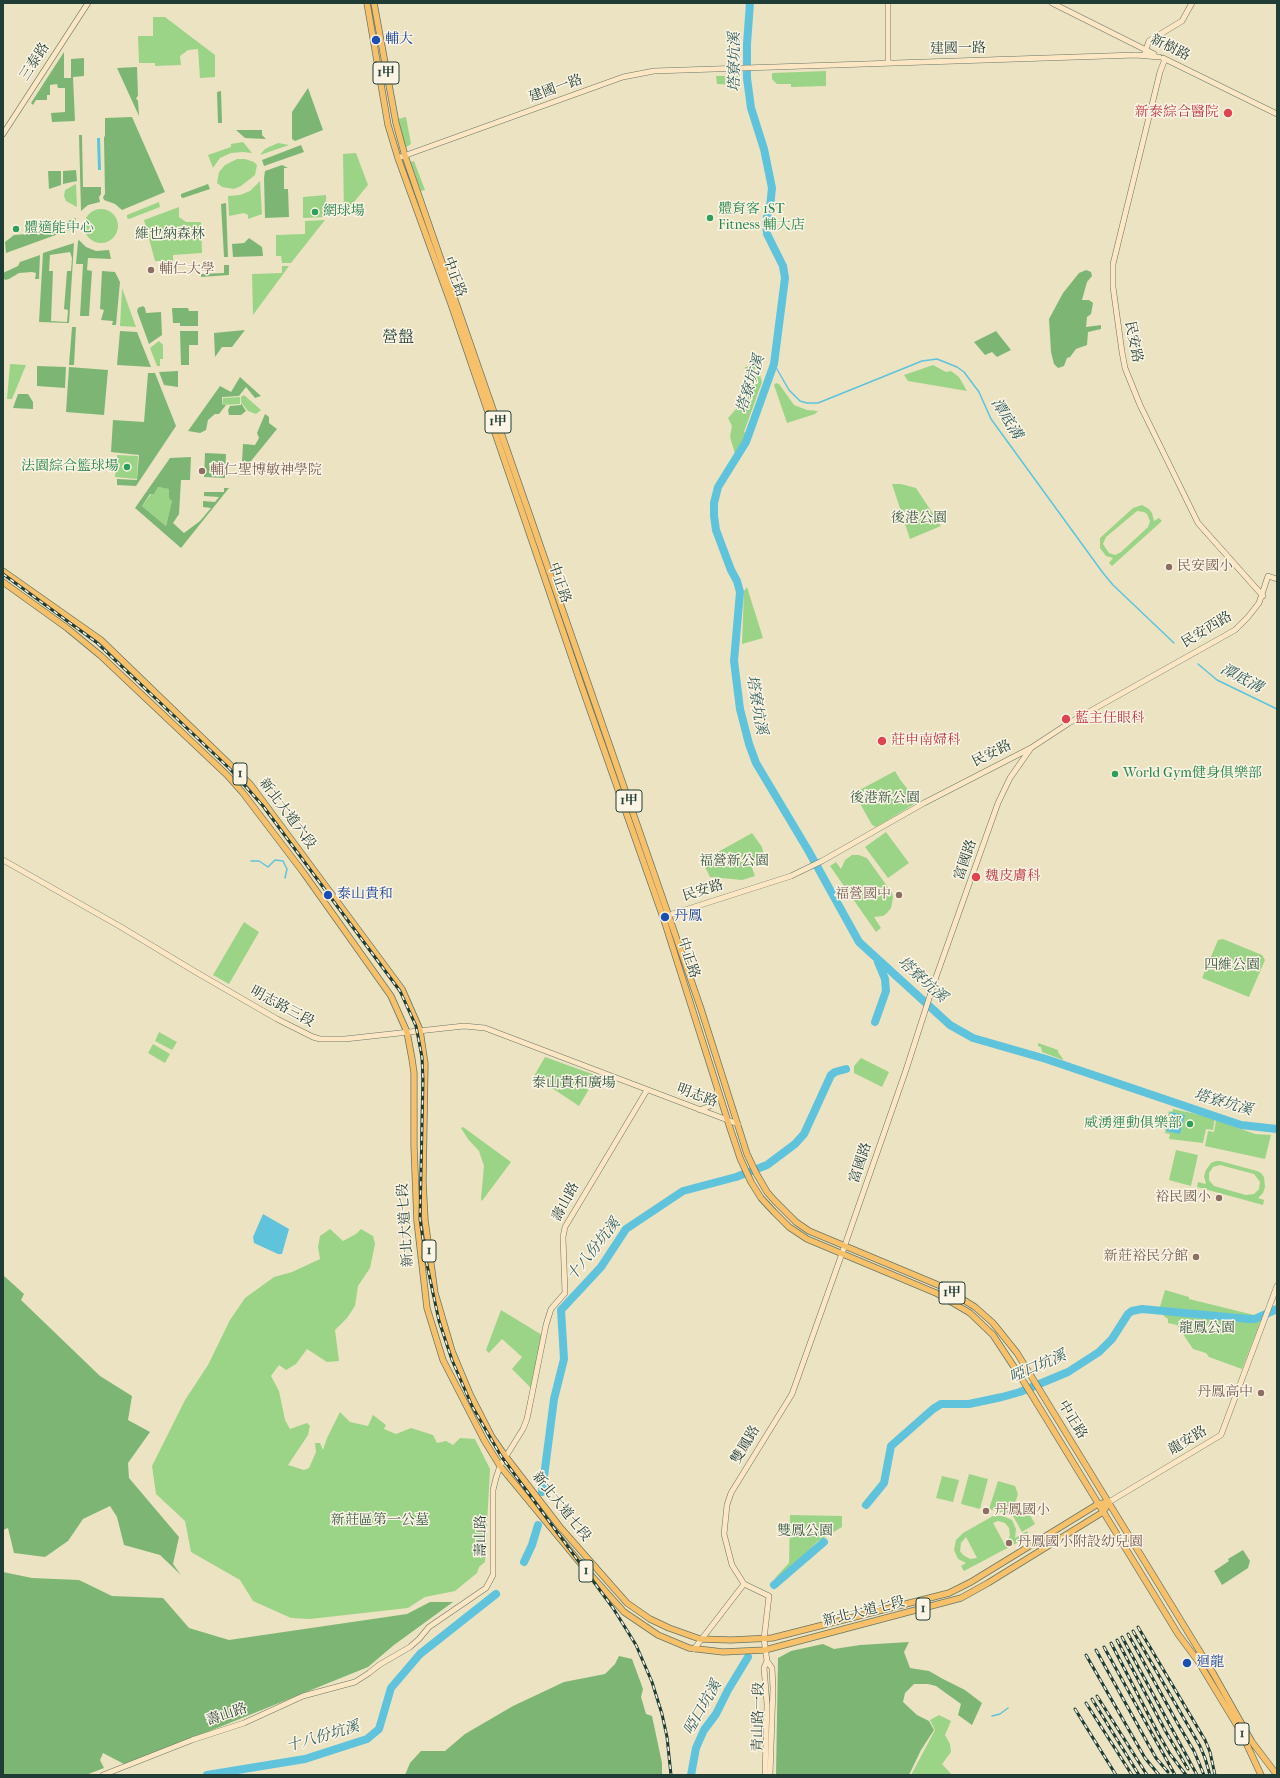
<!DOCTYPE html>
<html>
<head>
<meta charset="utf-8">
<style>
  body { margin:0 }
  #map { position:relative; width:1280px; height:1778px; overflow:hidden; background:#ece3c3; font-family:"IM FELL French Canon",serif }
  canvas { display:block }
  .frame { position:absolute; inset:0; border:4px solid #1f3d34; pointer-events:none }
</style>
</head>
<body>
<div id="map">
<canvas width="1280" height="1778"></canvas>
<div class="frame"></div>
</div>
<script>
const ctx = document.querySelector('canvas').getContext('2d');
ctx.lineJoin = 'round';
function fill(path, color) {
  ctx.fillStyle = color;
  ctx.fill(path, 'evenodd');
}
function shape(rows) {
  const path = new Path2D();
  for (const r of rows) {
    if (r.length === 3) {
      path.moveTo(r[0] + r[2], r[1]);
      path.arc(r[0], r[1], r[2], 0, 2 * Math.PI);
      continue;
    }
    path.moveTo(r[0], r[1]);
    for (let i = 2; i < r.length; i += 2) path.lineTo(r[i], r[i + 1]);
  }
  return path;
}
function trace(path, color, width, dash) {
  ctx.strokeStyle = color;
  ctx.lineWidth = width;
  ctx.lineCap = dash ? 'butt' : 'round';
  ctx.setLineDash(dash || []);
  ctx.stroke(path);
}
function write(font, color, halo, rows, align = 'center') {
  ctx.font = font + ' "IM FELL French Canon","Noto Serif TC",serif';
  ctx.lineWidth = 3;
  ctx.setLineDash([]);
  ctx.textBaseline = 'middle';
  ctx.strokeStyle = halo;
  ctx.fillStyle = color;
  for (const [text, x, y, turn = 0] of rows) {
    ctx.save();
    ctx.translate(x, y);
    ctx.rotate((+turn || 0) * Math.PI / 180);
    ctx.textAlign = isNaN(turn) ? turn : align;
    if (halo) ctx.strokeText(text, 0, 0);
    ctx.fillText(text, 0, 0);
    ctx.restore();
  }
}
fill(shape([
  [153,17,165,17,215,55,215,77,200,78,198,49,188,50,180,56,181,65,155,66,155,63,139,63,138,36,153,36],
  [826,71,826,86,791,87,791,84,777,84,772,79,772,73],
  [716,76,738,76,739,85,717,84],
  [406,117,411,144,405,148,398,119],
  [243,142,252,153,243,152,231,153,220,158,213,168,208,155,231,147,231,144],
  [278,143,289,145,260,155,265,149],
  [356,153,368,185,344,214,343,154],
  [237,159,245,159,254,162,257,165,255,175,241,186,234,189,222,187,217,183,219,172,225,165],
  [414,161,425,190,421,191,410,162],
  [260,181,262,214,248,219,248,215,244,213,229,216,228,196,240,195,250,191],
  [76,184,77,207,66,201,64,196,65,190],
  [326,195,326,217,303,218,303,197],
  [159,202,160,207,129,219,127,218,127,215],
  [179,207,179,217,186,222,201,222,202,253,173,255,173,272,161,273,161,261,155,261,144,220],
  [101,226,17],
  [325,220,291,263,282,263,281,256,276,256,276,235,305,234,305,221],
  [282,266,289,266,253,315,252,274,282,273],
  [122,288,136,327,120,326],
  [159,341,163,345,163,359,160,359,160,366,157,366,150,348],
  [10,364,26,365,12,399,7,399],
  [757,364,762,382,744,432,748,434,744,443,736,457,730,437,732,426,728,418,745,399,745,367],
  [933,365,946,372,951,371,959,377,967,391,908,381,904,375],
  [776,383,779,384,794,405,807,410,818,411,815,414,787,423,774,385],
  [244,395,261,410,256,414,248,411,241,402,241,397],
  [240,397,240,404,222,405,223,398],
  [117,455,138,456,137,479,115,477],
  [892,484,901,484,916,488,941,526,910,539],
  [158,487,170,489,172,501,166,526,142,506,151,494,154,493],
  [1142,505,1149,509,1152,513,1154,521,1159,518,1162,521,1112,566,1109,563,1113,558,1106,556,1100,548,1100,538,1133,508],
  [1137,511,1144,512,1147,514,1150,521,1148,527,1121,552,1115,555,1109,553,1103,544,1106,537],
  [747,587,763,638,742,644,744,591],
  [895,771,901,781,915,798,916,803,876,827,872,825,854,793],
  [886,832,909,863,888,878,865,847],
  [752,833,762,847,765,860,751,865,755,876,742,880,710,877,702,861],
  [852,855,859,855,867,858,892,893,893,898,891,908,887,913,883,916,874,917,881,928,876,932,830,866,836,862,841,869,845,860],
  [244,922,259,932,229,984,213,975],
  [1223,939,1262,955,1265,960,1249,997,1202,978,1218,940],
  [159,1032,177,1042,172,1050,155,1041],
  [1038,1043,1058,1050,1058,1052,1063,1059,1063,1060,1042,1052,1041,1047,1038,1046],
  [153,1044,170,1054,165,1063,148,1053],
  [545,1057,595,1075,595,1079,579,1106,534,1076],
  [861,1058,889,1072,882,1087,854,1073,854,1066],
  [1173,1109,1215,1118,1213,1130,1206,1129,1203,1143,1169,1139,1170,1134,1165,1133,1169,1111,1172,1112],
  [1216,1120,1255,1134,1271,1135,1265,1159,1205,1146,1208,1131,1214,1132],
  [463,1127,511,1162,482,1201,481,1199,484,1166,479,1151,468,1139,461,1128],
  [1176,1150,1198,1155,1191,1186,1169,1180],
  [1216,1161,1220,1161,1257,1171,1261,1173,1264,1177,1265,1187,1263,1193,1258,1198,1264,1200,1263,1205,1197,1187,1198,1182,1206,1184,1204,1176,1206,1170,1211,1163],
  [1220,1165,1254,1174,1260,1182,1259,1189,1254,1194,1246,1195,1214,1186,1209,1180,1209,1173,1213,1167],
  [330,1229,343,1241,356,1234,361,1229,373,1236,375,1244,370,1268,358,1286,355,1306,347,1318,335,1330,339,1361,327,1362,307,1349,296,1364,286,1370,279,1365,271,1376,279,1391,285,1420,290,1429,307,1423,310,1426,308,1435,288,1465,304,1470,309,1468,316,1452,315,1443,320,1443,323,1450,327,1438,340,1412,350,1422,368,1426,373,1415,386,1425,384,1429,396,1434,411,1428,433,1435,437,1443,446,1441,453,1445,460,1438,475,1439,490,1469,485,1562,479,1567,477,1573,455,1591,425,1597,408,1608,310,1619,291,1618,253,1601,240,1580,191,1552,185,1521,156,1494,152,1466,185,1400,208,1365,230,1320,245,1298,274,1277,292,1272,320,1259,318,1247,320,1236],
  [1165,1290,1189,1297,1189,1299,1254,1315,1250,1317,1229,1315,1229,1320,1252,1322,1261,1320,1242,1369,1209,1357,1206,1353,1193,1349,1177,1325,1168,1323,1168,1319,1164,1316,1159,1310],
  [501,1310,542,1335,531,1388,512,1369,522,1357,502,1339,489,1353,486,1350],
  [969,1474,988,1479,980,1509,961,1504],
  [942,1476,959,1480,953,1502,936,1498],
  [998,1481,1015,1486,1018,1494,1011,1516,989,1509],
  [1026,1508,1035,1524,1022,1532,1013,1516],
  [790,1515,842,1516,842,1527,817,1542,791,1568,774,1579,789,1563],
  [993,1516,1003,1516,1012,1520,1016,1529,1015,1538,1027,1531,1030,1536,964,1571,961,1566,966,1563,958,1559,954,1550,956,1540,963,1533],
  [998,1521,1005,1523,1009,1528,1010,1536,1004,1543,993,1523],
  [966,1537,977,1558,970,1559,963,1555,960,1551,961,1543],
  [939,1715,951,1721,945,1735,950,1744,951,1752,942,1764,952,1775,911,1775,935,1730,930,1720]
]), '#9cd487');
fill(shape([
  [64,52,64,78,71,78,71,59,84,58,84,76,73,77,75,121,52,122,51,113,65,112,65,88,58,88,57,84,50,85,50,95,47,95,47,100,36,100,33,105,31,103],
  [137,67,138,96,136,98,138,101,139,116,117,68],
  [308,88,323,130,295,141,292,139,292,112],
  [221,91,222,123,218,123,217,92],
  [132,117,165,192,122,210,115,204,104,200,103,197,105,194,104,138,105,135,105,118],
  [236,130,262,130,262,135,266,139,245,138],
  [79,135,82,135,83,187,101,187,101,194,99,197,100,202,88,205,81,211],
  [301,145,304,152,264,166,262,160],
  [282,165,288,168,284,168,284,189,288,189,289,217,265,218,264,178,265,171],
  [76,170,77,181,63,184,63,171],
  [48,171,61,171,61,185,49,189],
  [208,184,210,189,183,198,181,197,181,194],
  [226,203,228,257,224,257,221,204],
  [76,218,75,228,6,253,5,242,14,235,42,233,47,229],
  [249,238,262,247,263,256,233,257,232,244,244,243],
  [79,240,86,247,96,251,109,250,111,259,88,258,87,270,92,271,89,316,80,316,83,264,76,264,78,241],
  [74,243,69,323,39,322,43,253],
  [70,252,72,258,71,271,67,271,64,309,68,310,67,322,51,321,53,271,49,271,50,255],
  [40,255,39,279,35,279,36,273,32,272,19,273,9,279,5,280,3,277,3,273,18,266,20,262],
  [224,265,229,265,229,275,201,277,201,274,224,273],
  [1086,270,1091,272,1092,276,1087,282,1082,300,1089,300,1093,303,1091,314,1087,317,1086,327,1101,325,1101,329,1088,332,1087,345,1076,349,1070,357,1067,358,1064,366,1058,368,1054,364,1051,352,1049,319,1063,293,1079,273],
  [102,271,115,272,120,282,116,325,112,325,113,321,101,320,104,310,100,309],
  [143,306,145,308,146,313,161,312,162,335,149,344,137,311,138,308],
  [172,308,188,308,189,311,198,311,198,326,180,326,180,323,173,323],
  [72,327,76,327,74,365,69,365],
  [245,330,232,347,222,347,215,357,214,333],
  [120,331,137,332,151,367,117,365],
  [180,331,198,331,198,345,189,345,189,365,181,365],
  [996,331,1011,350,997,357,992,352,985,355,974,342],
  [37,366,66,367,65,388,37,386],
  [69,367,108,370,104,415,66,412],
  [178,371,178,387,164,385,159,372],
  [148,373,155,373,176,426,136,486,117,485,117,479,137,480,139,455,111,452,113,420,144,422],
  [240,377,261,396,255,398,246,387,239,396,222,397,222,405,226,405,219,414,215,414,208,420,206,430,200,433,188,431,220,386,231,392],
  [18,394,28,394,33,402,33,409,13,408],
  [241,403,246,411,241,415,229,415,228,410,230,406,241,405],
  [265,414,269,417,269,423,277,429,238,477,239,462,242,462,243,444,255,445,259,438,257,433],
  [205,453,226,454,225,478,204,477],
  [191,457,190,480,181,480,179,514,173,523,184,533,200,521,211,508,203,507,203,501,215,502,219,497,204,496,204,492,224,492,224,488,229,488,181,548,135,508,170,458],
  [158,487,169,489,169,498,172,501,166,526,142,506,150,494,154,494],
  [3,1275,24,1294,21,1300,100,1376,132,1396,128,1420,150,1432,128,1463,129,1478,179,1537,173,1564,181,1575,160,1555,124,1545,117,1517,110,1506,83,1519,68,1541,45,1557,14,1553,8,1528,3,1530],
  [1243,1550,1250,1561,1248,1568,1222,1585,1214,1571,1229,1561,1228,1559],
  [3,1572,32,1578,79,1580,112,1596,163,1598,189,1628,229,1640,407,1614,430,1602,453,1602,394,1645,368,1667,195,1737,124,1764,103,1753,100,1760,104,1768,86,1775,3,1775],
  [909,1642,904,1652,910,1668,929,1671,943,1679,965,1690,982,1703,972,1725,958,1715,961,1704,936,1686,928,1684,914,1684,905,1693,903,1702,917,1715,929,1721,934,1730,921,1750,909,1775,776,1775,778,1658,791,1651,823,1644,834,1649,860,1645],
  [619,1656,632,1659,643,1689,641,1697,646,1714,652,1716,662,1763,662,1775,405,1775,410,1763,421,1751,445,1751,465,1734,513,1706,564,1682,605,1674,615,1664]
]), '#7db674');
fill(shape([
  [97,138,100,138,101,170,98,170],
  [1171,1112,1185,1115,1180,1134,1166,1131],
  [263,1214,289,1229,282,1254,278,1254,254,1243,253,1237]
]), '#5fc3dc');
trace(shape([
  [774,364,789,390,800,401,807,403,818,403,828,399,922,361,937,359,957,367,964,372,979,392,991,419,1103,573,1113,585,1174,643],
  [1198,664,1217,680,1277,709],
  [251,861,259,861,268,867,275,860,283,861,287,869,285,878],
  [992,1716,1000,1714,1008,1708]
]), '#5fc3dc', 1.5);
trace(shape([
  [750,3,747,44,747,78,751,108,764,149,772,188,770,207,766,220,767,234,783,266,785,278,774,364,746,442,718,487,714,503,714,516,716,530,731,570,737,581,740,592,734,661,740,709,749,744,756,763,808,850,859,942,950,1025,973,1038,1046,1059,1241,1125,1277,1129],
  [875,1022,886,991,885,979,878,962],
  [542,1492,554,1399,564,1359,561,1310,601,1267,626,1229,683,1191,736,1177,767,1165,795,1144,804,1134,831,1075,835,1072,846,1069],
  [866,1505,884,1483,891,1446,933,1409,941,1404,969,1404,1002,1397,1020,1392,1068,1372,1099,1352,1112,1339,1128,1314,1132,1311,1142,1309,1249,1319,1255,1319,1277,1309],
  [524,1562,532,1545,538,1525],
  [774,1585,824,1542],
  [207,1775,305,1759,367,1739,379,1729,391,1688,420,1654,496,1594],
  [691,1775,696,1748,704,1730,716,1714,728,1690,748,1657]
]), '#5fc3dc', 8);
const secondary = shape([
  [888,3,888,63],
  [1052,3,1154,54],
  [1145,52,1149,41,1182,21,1192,3],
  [1163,58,1277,114],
  [1165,59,1160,72,1113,264,1113,287,1122,352,1125,368,1140,405,1198,523,1263,596],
  [3,134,88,3],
  [398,158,623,77,654,71,1136,55,1159,57],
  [3,860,121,927,194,971,277,1019,313,1037,320,1039,345,1039,464,1026,485,1028,738,1124],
  [666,916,791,876,822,861,924,803,1031,748,1069,723,1235,630,1248,617,1259,603,1268,576,1277,579],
  [700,1110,712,1105,716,1100,717,1091],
  [1109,1502,1221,1435,1277,1286],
  [694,1649,744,1584],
  [103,1775,192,1740,244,1723,303,1696,355,1682,369,1673,379,1665,410,1647,419,1639,429,1627,486,1588,493,1575,493,1490,496,1478,500,1466,523,1429,527,1419,546,1325,551,1309,565,1293,563,1237,565,1227,647,1090],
  [765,1775,767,1704,764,1668,767,1661],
  [770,1775,773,1688,772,1668,767,1661,764,1639,769,1596,744,1584,732,1565,724,1534,727,1505,731,1493,792,1394,839,1262,906,1070,936,977,998,803,1010,778,1031,748]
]);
const primary = shape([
  [367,3,388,125,398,158,451,304,583,690,664,920,730,1128,740,1158,751,1182,761,1198,774,1212,789,1227,807,1239,936,1293,970,1313,993,1335,1022,1379,1178,1634,1198,1661,1218,1694,1241,1732,1261,1775],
  [374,3,396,123,405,156,701,1009,747,1154,756,1173,767,1192,774,1200,796,1222,809,1231,943,1287,975,1307,993,1323,1017,1353,1213,1673,1252,1742,1277,1775],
  [3,571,101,640,250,784,402,989,420,1030,425,1064,423,1182,425,1220,435,1293,452,1351,470,1394,492,1437,506,1457,560,1527,627,1603,650,1619,669,1628,700,1639,731,1640,772,1638,949,1593,971,1582,1098,1504,1109,1502],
  [3,582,67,628,101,656,227,775,243,793,303,872,391,996,407,1032,412,1059,414,1073,414,1146,417,1221,427,1308,443,1360,484,1440,500,1466,581,1564,624,1612,658,1635,689,1648,723,1652,765,1650,961,1598,988,1583,1103,1512,1109,1502]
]);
trace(secondary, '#677766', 6);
trace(primary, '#677766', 7);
trace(secondary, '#fce6c4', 5);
trace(primary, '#f7c06b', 5.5);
const rail = shape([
  [3,574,96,642,230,769,263,806,400,991,416,1026,422,1057,423,1080,420,1219,426,1260,439,1321,452,1360,472,1406,501,1456,613,1608,636,1645,652,1682,662,1714,667,1737,671,1775],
  [1138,1627,1205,1740,1210,1752,1215,1775],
  [1133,1631,1200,1746,1205,1758,1210,1775],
  [1128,1634,1178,1724,1194,1751,1204,1775],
  [1122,1637,1197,1775],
  [1117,1640,1166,1732,1188,1769],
  [1111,1643,1159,1735,1170,1754,1186,1775],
  [1104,1647,1175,1775],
  [1096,1650,1147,1742,1156,1758,1168,1772],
  [1086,1655,1145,1758,1159,1775],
  [1097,1696,1147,1775],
  [1092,1699,1139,1775],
  [1086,1703,1132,1775],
  [1075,1709,1116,1775]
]);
trace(rail, '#1f3d34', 3);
trace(rail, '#fcf5e5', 1.5, [4.5]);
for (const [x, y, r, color] of [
  [376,40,5,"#1a4fb4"],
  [1228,113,5,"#e0444e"],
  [315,212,4,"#2e9e5b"],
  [710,218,4,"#2e9e5b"],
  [16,229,4,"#2e9e5b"],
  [151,270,4,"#8d6e63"],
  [127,467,4,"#2e9e5b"],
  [202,471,4,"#8d6e63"],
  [1169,567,4,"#8d6e63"],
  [1066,719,5,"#e0444e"],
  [882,741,5,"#e0444e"],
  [1115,774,4,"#2e9e5b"],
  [976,877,5,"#e0444e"],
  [328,895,5,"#1a4fb4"],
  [899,895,4,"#8d6e63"],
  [665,917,5,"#1a4fb4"],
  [1190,1124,4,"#2e9e5b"],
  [1219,1198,4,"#8d6e63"],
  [1196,1257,4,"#8d6e63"],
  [1261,1393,4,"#8d6e63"],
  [986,1511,4,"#8d6e63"],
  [1009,1543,4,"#8d6e63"],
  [1187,1663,5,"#1a4fb4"]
]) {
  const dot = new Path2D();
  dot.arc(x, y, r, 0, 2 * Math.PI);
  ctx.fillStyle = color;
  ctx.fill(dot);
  trace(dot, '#fcf5e5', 1.5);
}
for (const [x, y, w] of [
  [386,73,26],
  [498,422,26],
  [240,774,14],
  [629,801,26],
  [429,1251,14],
  [952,1293,26],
  [586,1571,14],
  [923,1609,14],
  [1242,1734,14]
]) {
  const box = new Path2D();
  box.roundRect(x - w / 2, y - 11, w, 22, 3);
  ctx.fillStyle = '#fcf5e5';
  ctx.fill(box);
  trace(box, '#1f3d34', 1);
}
write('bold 13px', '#1f3d34', null, [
  ["1甲",386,73],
  ["1甲",498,422],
  ["1",240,774],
  ["1甲",629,801],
  ["1",429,1251],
  ["1甲",952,1293],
  ["1",586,1571],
  ["1",923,1609],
  ["1",1242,1734]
]);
write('14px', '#164399', '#fcf5e5', [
  ["輔大",385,40],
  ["泰山貴和",337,895],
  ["丹鳳",674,917],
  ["迴龍",1196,1663]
], 'left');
write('14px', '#1f3d34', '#fcf5e5', [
  ["新樹路",1170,48,26],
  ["建國一路",958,49,-1],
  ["三泰路",35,62,-57],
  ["建國一路",556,89,-20],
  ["中正路",454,277,70],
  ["民安路",1133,342,79],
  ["中正路",559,583,71],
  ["民安西路",1207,630,-31],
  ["民安路",992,754,-27],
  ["新北大道六段",287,814,53],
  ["富國路",966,860,-71],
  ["民安路",703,891,-17],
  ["中正路",688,958,72],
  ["明志路三段",282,1007,28],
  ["明志路",697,1096,20],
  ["富國路",861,1163,-71],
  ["壽山路",566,1202,-62],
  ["新北大道七段",406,1225,-94],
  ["中正路",1072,1420,59],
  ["龍安路",1188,1441,-31],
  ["雙鳳路",746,1445,-59],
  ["新北大道七段",561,1507,51],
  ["壽山路",482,1536,-90],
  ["新北大道七段",864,1612,-14],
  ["壽山路",227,1715,-19],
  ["青山路一段",759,1717,-89]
]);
write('14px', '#be3a42', '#fcf5e5', [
  ["新泰綜合醫院",1219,113,"right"],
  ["藍主任眼科",1075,719],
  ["莊申南婦科",891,741],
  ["魏皮膚科",985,877]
], 'left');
write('14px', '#27864d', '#fcf5e5', [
  ["體育客 1ST",718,210],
  ["Fitness 輔大店",718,226],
  ["網球場",323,212],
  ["體適能中心",24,229],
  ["法園綜合籃球場",119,467,"right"],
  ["World Gym健身俱樂部",1123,774],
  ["威湧運動俱樂部",1182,1124,"right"]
], 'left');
write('14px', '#385b45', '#fcf5e5', [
  ["維也納森林",170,235],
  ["後港公園",919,519],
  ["後港新公園",885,799],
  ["福營新公園",734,862],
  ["四維公園",1232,966],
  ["泰山貴和廣場",574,1084],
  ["龍鳳公園",1207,1329],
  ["新莊區第一公墓",380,1521],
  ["雙鳳公園",805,1532]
]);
write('14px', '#785e54', '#fcf5e5', [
  ["輔仁大學",159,270],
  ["輔仁聖博敏神學院",210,471],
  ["民安國小",1177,567],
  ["福營國中",891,895,"right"],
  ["裕民國小",1211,1198,"right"],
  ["新莊裕民分館",1188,1257,"right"],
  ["丹鳳高中",1253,1393,"right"],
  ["丹鳳國小",994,1511],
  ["丹鳳國小附設幼兒園",1017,1543]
], 'left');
write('italic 15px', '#2f5e5e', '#fcf5e5', [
  ["塔寮坑溪",735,62,-90],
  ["塔寮坑溪",751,384,-72],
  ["潭底溝",1006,419,58],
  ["潭底溝",1241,679,28],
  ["塔寮坑溪",756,705,80],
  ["塔寮坑溪",922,980,42],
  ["塔寮坑溪",1223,1103,16],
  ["十八份坑溪",594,1250,-51],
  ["啞口坑溪",1038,1367,-23],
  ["啞口坑溪",703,1708,-60],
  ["十八份坑溪",323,1737,-16]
]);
write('16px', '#1f3d34', '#fcf5e5', [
  ["營盤",398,338]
]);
</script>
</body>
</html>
